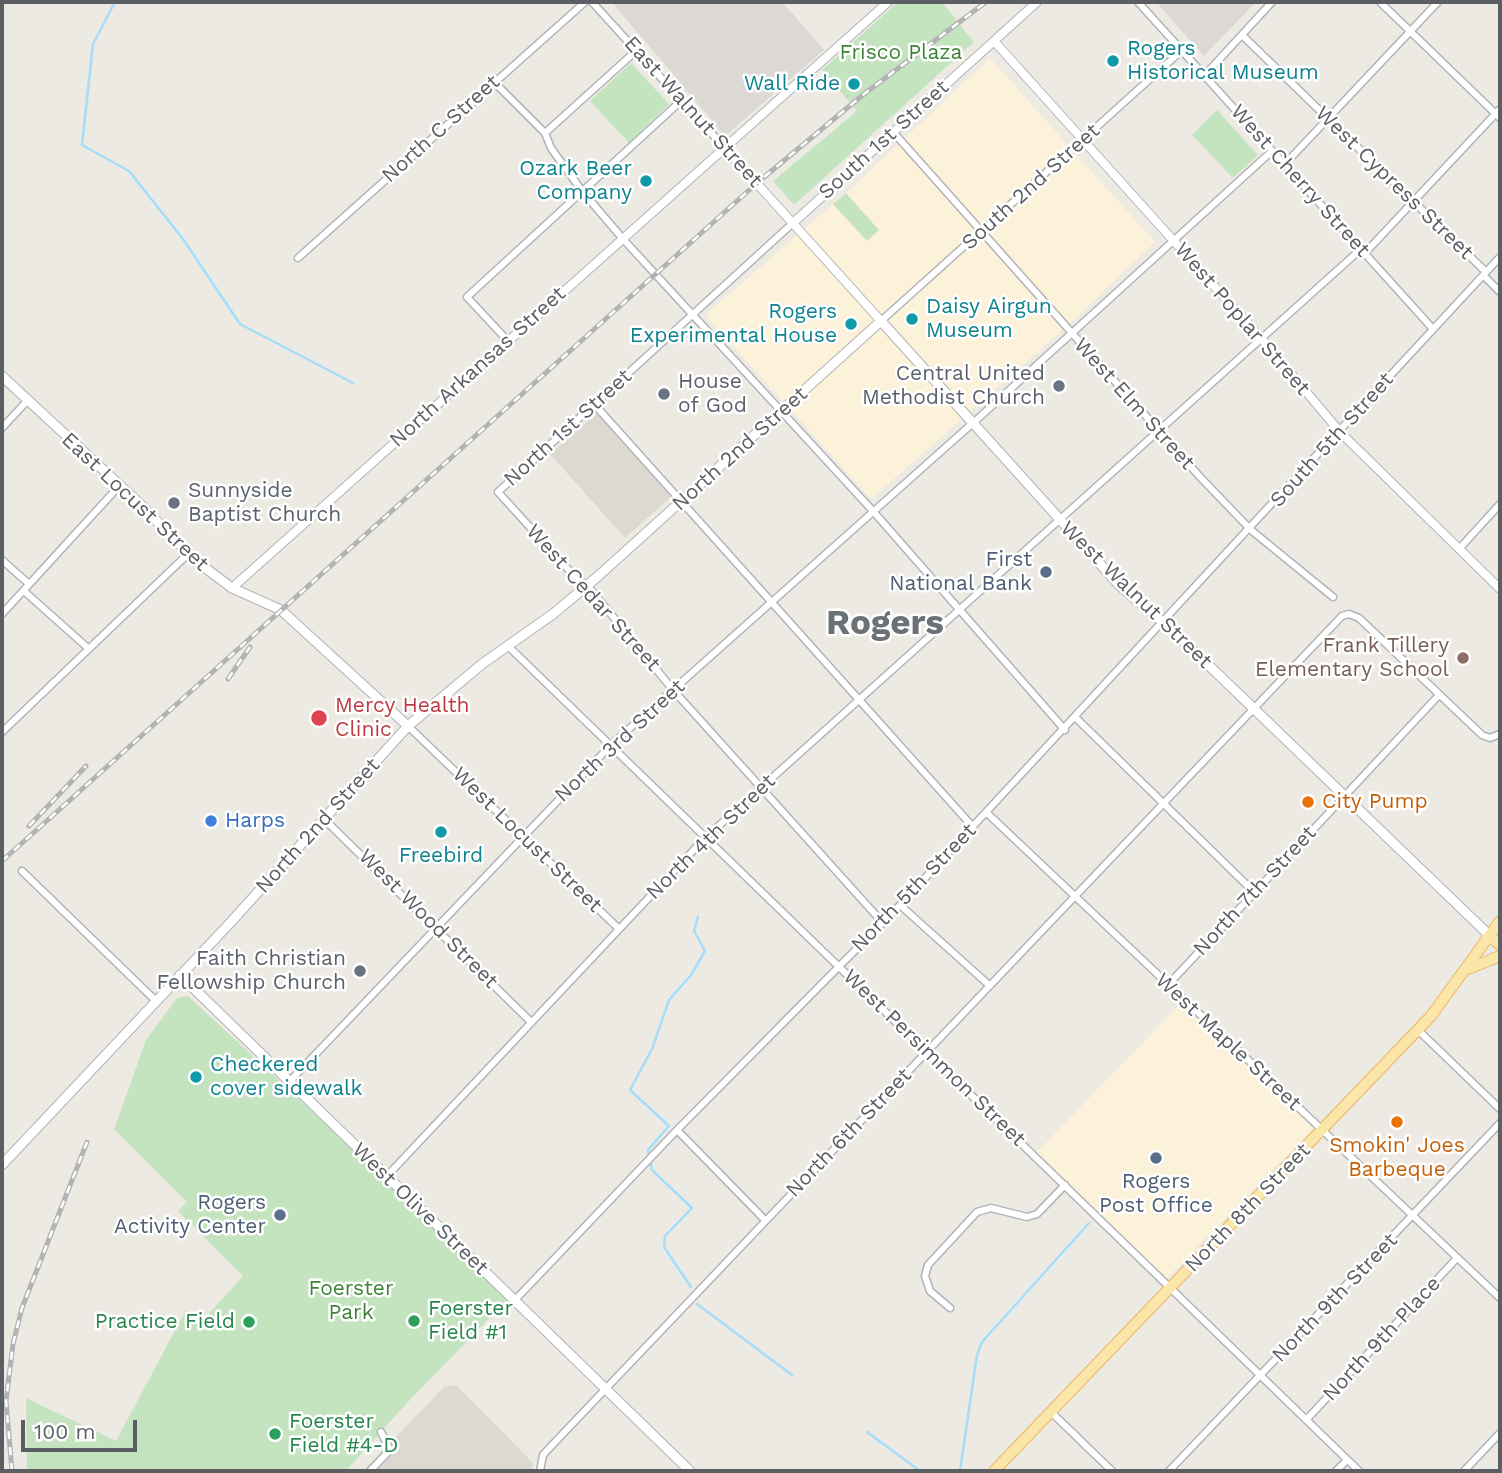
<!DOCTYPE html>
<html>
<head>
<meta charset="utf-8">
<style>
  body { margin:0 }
  #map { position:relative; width:1502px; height:1473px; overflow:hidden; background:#edeae3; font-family:"Work Sans",sans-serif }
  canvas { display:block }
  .frame { position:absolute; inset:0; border:4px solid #5b5f63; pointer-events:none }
  .scale { position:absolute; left:21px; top:1420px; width:116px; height:32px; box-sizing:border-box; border:4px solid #5b5f63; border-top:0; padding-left:9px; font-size:21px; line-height:24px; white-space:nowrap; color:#5b5f63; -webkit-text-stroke:5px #fff; paint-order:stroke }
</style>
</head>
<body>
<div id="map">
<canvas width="1502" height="1473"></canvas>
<div class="frame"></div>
<div class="scale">100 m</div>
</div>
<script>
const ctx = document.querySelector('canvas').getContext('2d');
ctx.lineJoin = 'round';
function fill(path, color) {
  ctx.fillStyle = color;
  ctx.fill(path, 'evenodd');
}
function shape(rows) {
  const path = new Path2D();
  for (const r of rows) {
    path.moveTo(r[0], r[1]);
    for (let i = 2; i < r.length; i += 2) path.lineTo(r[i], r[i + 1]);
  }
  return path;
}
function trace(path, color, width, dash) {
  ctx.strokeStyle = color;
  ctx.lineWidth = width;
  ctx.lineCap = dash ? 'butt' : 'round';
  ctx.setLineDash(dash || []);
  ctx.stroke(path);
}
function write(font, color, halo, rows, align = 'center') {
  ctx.font = font + ' "Work Sans",sans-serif';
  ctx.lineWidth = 5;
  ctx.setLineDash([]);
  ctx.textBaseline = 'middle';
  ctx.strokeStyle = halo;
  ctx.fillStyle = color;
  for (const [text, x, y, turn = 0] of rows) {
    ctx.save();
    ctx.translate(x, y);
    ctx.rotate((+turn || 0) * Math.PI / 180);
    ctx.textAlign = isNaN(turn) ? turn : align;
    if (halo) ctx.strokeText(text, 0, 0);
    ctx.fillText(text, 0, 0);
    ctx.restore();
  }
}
fill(shape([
  [990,58,1155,242,1066,327,871,499,705,315,833,204,867,241,878,230,846,193],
  [1183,1001,1314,1128,1164,1281,1037,1152]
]), '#fcf1d9');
fill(shape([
  [612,2,786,2,784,4,824,50,725,136],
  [1156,2,1256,2,1204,56]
]), '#dcd9d5');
fill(shape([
  [598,412,671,497,625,538,550,454],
  [456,1385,533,1463,532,1471,363,1471,444,1387]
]), '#ddd9d1');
fill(shape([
  [898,2,942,2,974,42,794,205,773,181,857,111,822,70],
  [631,63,669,104,629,143,590,101],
  [1217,110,1258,155,1233,178,1192,135],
  [846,193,879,230,867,241,833,204],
  [188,996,511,1296,405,1405,346,1471,27,1471,26,1398,116,1441,186,1310,202,1321,243,1276,178,1211,187,1202,114,1129,146,1040,177,998]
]), '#c4e4c0');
trace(shape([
  [115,2,93,44,82,145,129,171,183,239,240,324,353,383],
  [691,1287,664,1247,665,1236,692,1208,652,1170,648,1150,669,1126,630,1090,652,1049,669,1000,691,975,705,951,694,931,698,917],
  [697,1304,792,1375],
  [867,1432,920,1471],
  [960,1471,977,1355,982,1342,1089,1223]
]), '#a5ddfb', 2.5);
const minor = shape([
  [592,2,724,147],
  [1138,2,1433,329],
  [1380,2,1500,118],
  [1242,35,1486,272],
  [1204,76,1272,2],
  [494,82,545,133,551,148,582,191,623,239,872,510,1065,730],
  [545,133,637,50],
  [894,133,1201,478,1251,530,1333,597],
  [1285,164,1438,2],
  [794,222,498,492,576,578,587,585,674,691,883,923],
  [1365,253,1500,109],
  [298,258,585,2],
  [1484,276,1500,292],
  [881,321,1181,51],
  [507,340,467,297,682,100],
  [594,404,973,827],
  [2,428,27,401],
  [1459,549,1500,504],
  [2,560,29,584],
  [24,591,89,649],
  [2,614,120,485],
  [508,646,1359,1471],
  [1076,718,1254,892],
  [408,726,618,928],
  [2,732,189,553],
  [987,813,1500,1298],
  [324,819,530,1021],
  [22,871,156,1001],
  [900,905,989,985],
  [1167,986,1439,695],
  [1418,1030,1500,1109],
  [289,1082,611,745,983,414,1272,151],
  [677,1130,765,1220],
  [386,1177,704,839,1361,249],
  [515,1300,677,1130,900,905,1500,257],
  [950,1308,930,1291,925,1276,928,1265,977,1212,991,1208,1027,1217,1037,1214,1065,1185],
  [1050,1411,1112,1471],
  [1307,1419,1457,1258],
  [370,1471,390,1450,381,1432],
  [540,1471,543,1455,556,1441,1342,616,1349,614,1359,618,1482,735,1490,738,1500,734],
  [1169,1471,1500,1123],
  [1336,1471,1347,1460],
  [1464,1471,1500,1433]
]);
const tertiary = shape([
  [994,41,1261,338,1340,432,1500,589],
  [724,147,881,321],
  [794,222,1037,2],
  [232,588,888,2]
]);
const secondary = shape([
  [2,376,139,503,196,561,232,588,281,610,408,726],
  [180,975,690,1471],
  [2,1165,230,923,408,726,482,664,553,614,596,578,881,321,1120,586,1171,629,1489,935]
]);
const primary = shape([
  [1489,935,1500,945],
  [1468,969,1500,956],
  [994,1471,1431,1016,1500,921]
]);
trace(minor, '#b0b4b8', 9);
trace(tertiary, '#b0b4b8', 10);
trace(secondary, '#b0b3b8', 11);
trace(primary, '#eab65f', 12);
trace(minor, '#fff', 6);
trace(tertiary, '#fff', 8);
trace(secondary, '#fff', 9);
trace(primary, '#fbe6aa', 10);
const rail = shape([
  [228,679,250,647],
  [29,826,86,766],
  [2,861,757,183,864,94,986,2],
  [12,1471,6,1401,13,1344,22,1308,87,1142]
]);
trace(rail, '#b2b3b3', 5);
trace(rail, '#fff', 2.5, [8]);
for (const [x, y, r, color] of [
  [1113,61,7,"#0f9aa8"],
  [854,84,7,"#0f9aa8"],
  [646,181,7,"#0f9aa8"],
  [912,319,7,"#0f9aa8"],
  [851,324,7,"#0f9aa8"],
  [1059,386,7,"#6b7280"],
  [664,394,7,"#6b7280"],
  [174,503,7,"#6b7280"],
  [1046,572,7,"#5c6f8a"],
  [1463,658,7,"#8d6e63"],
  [319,718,9,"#e0444e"],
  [1308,802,7,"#e8710a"],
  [211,821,7,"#3f7fe0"],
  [441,832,7,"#0f9aa8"],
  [360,971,7,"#6b7280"],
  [196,1077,7,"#0f9aa8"],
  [1397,1122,7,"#e8710a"],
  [1156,1158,7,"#5c6f8a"],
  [280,1215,7,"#5c6f8a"],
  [414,1321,7,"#2e9e5b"],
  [249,1322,7,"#2e9e5b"],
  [275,1434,7,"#2e9e5b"]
]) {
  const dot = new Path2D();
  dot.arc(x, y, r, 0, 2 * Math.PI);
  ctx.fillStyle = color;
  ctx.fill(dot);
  trace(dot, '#fff', 2.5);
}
write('21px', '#0d838f', '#fff', [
  ["Rogers",1127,49],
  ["Historical Museum",1127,73],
  ["Wall Ride",840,84,"right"],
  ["Ozark Beer",632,169,"right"],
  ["Company",632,193,"right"],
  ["Daisy Airgun",926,307],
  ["Museum",926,331],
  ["Rogers",837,312,"right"],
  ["Experimental House",837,336,"right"],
  ["Freebird",441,856,"center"],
  ["Checkered",210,1065],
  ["cover sidewalk",210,1089]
], 'left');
write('21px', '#3d8439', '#fff', [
  ["Frisco Plaza",901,53],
  ["Foerster",351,1289],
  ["Park",351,1313]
]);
write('21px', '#5b5f63', '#fff', [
  ["East Walnut Street",693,112,48],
  ["North C Street",441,129,-42],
  ["South 1st Street",884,140,-42],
  ["West Cherry Street",1300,181,48],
  ["West Cypress Street",1394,183,44],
  ["South 2nd Street",1031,187,-42],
  ["West Poplar Street",1242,319,49],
  ["North Arkansas Street",478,367,-42],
  ["West Elm Street",1134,404,48],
  ["North 1st Street",568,428,-42],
  ["South 5th Street",1332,440,-48],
  ["North 2nd Street",740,449,-42],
  ["East Locust Street",135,502,43],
  ["West Walnut Street",1136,595,44],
  ["West Cedar Street",593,598,48],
  ["North 3rd Street",620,741,-43],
  ["North 2nd Street",318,826,-48],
  ["North 4th Street",711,837,-44],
  ["West Locust Street",527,840,44],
  ["North 5th Street",914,888,-46],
  ["North 7th Street",1255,891,-47],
  ["West Wood Street",428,919,45],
  ["West Maple Street",1228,1042,43],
  ["West Persimmon Street",934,1058,44],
  ["North 6th Street",849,1133,-46],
  ["North 8th Street",1248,1208,-46],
  ["West Olive Street",420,1209,44],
  ["North 9th Street",1335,1298,-46],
  ["North 9th Place",1382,1339,-47]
]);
write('21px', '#5b616d', '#fff', [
  ["Central United",1045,374],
  ["Methodist Church",1045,398],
  ["House",678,382,"left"],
  ["of God",678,406,"left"],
  ["Sunnyside",188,491,"left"],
  ["Baptist Church",188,515,"left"],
  ["Faith Christian",346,959],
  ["Fellowship Church",346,983]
], 'right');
write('21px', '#4e5e75', '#fff', [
  ["First",1032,560],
  ["National Bank",1032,584],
  ["Rogers",1156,1182,"center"],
  ["Post Office",1156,1206,"center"],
  ["Rogers",266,1203],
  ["Activity Center",266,1227]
], 'right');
write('21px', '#785e54', '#fff', [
  ["Frank Tillery",1449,646],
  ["Elementary School",1449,670]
], 'right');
write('21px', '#be3a42', '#fff', [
  ["Mercy Health",335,706],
  ["Clinic",335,730]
], 'left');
write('21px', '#c56008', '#fff', [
  ["City Pump",1322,802],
  ["Smokin' Joes",1397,1146,"center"],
  ["Barbeque",1397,1170,"center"]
], 'left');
write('21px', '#366cbe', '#fff', [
  ["Harps",225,821]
], 'left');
write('21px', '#27864d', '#fff', [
  ["Foerster",428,1309],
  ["Field #1",428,1333],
  ["Practice Field",235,1322,"right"],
  ["Foerster",289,1422],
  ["Field #4-D",289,1446]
], 'left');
write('bold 35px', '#6c7175', '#fff', [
  ["Rogers",885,624]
]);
</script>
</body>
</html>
